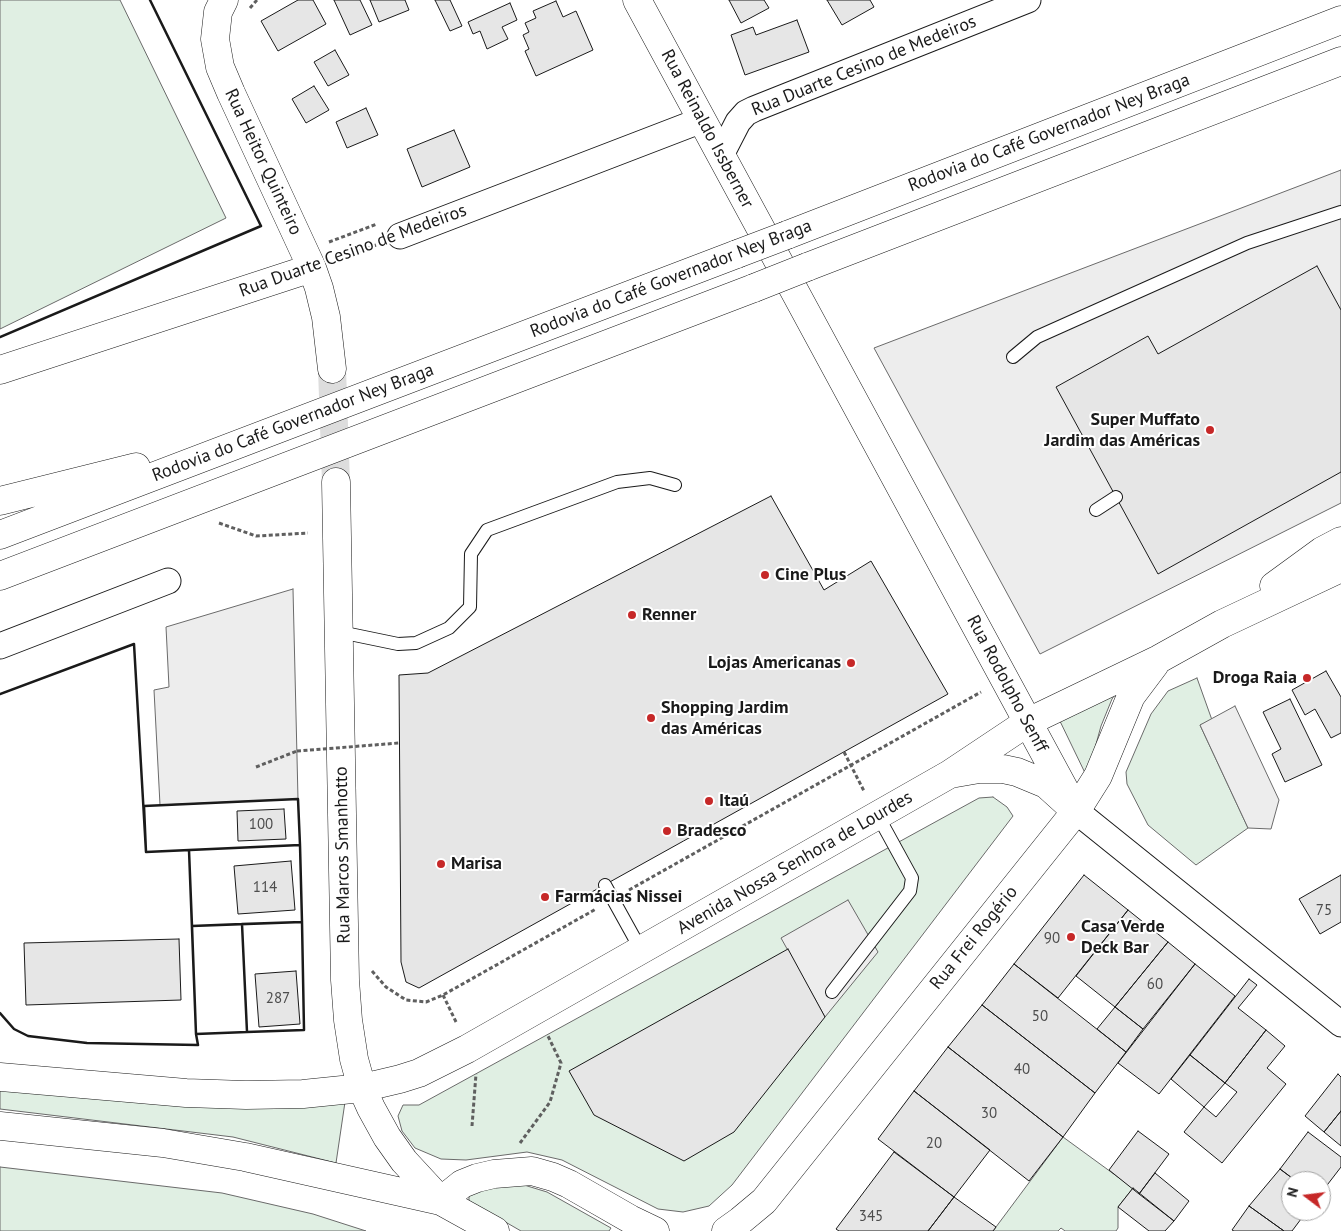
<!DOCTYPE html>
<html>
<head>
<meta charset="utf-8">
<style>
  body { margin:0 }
  #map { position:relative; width:1341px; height:1231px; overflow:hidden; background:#fff; font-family:"PT Sans",sans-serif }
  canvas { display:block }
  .north { position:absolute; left:1281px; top:1171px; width:50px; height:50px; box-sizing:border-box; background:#fff; border:1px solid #a3a3a3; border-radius:50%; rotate:285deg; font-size:14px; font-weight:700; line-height:20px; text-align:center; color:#1a1a1a }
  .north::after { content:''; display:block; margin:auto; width:18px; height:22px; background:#c62828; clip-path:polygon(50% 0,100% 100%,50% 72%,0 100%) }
</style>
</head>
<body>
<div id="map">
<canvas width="1341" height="1231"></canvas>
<div class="north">N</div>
</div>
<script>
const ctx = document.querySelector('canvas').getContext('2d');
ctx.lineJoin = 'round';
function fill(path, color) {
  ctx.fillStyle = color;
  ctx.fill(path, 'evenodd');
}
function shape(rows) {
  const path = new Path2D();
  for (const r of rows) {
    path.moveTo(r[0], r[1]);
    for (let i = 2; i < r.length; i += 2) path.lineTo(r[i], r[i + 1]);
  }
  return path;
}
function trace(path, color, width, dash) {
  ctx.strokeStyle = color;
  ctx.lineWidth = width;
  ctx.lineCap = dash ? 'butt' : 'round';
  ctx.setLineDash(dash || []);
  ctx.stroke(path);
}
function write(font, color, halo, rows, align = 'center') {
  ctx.font = font + ' "PT Sans",sans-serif';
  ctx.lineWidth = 4;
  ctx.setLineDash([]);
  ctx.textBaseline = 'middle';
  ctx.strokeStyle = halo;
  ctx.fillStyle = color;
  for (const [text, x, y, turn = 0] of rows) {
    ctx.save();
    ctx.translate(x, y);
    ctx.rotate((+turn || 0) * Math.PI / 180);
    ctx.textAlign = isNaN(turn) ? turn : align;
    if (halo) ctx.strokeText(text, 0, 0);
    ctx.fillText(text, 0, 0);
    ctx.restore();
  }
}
const green = shape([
  [0,0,120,0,226,218,0,329,0,0],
  [1197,678,1212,720,1200,725,1248,828,1196,865,1148,825,1127,784,1126,772,1151,714,1168,691,1197,678],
  [1124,682,1112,699,1101,726,1087,777,1057,715,1124,682],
  [993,797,1007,807,1013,816,732,1185,709,1206,683,1212,658,1209,562,1160,527,1152,466,1160,441,1159,415,1148,402,1131,398,1116,403,1105,419,1105,979,798,993,797],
  [0,1087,345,1102,336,1163,233,1137,0,1109,0,1087],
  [1063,1137,1133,1188,1118,1207,1118,1228,1116,1231,1065,1231,1061,1228,1058,1231,993,1231,1063,1137],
  [0,1167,222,1193,313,1214,366,1231,0,1231,0,1167],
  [524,1185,547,1192,611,1228,609,1231,521,1231,469,1201,469,1196,473,1192,496,1187,524,1185]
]);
fill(green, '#e0efe3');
trace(green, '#6a6a6a', 1);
const parking = shape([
  [1341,170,1341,503,1040,654,874,348,1341,170],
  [293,589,298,799,160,805,154,690,169,687,166,627,293,589],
  [1235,706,1279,800,1271,829,1248,828,1200,725,1235,706],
  [848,900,878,952,825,1017,781,938,848,900]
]);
fill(parking, '#ededed');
trace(parking, '#6a6a6a', 1);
const building = shape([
  [298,0,313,0,326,24,278,51,261,21,298,0],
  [334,0,360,0,372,25,350,35,334,0],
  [370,0,405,0,409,10,379,22,370,0],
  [435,0,450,0,462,26,450,31,435,0],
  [729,0,764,0,769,8,741,23,729,0],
  [827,0,870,0,874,7,842,25,827,0],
  [556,1,563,17,576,11,593,50,536,76,525,51,529,49,523,35,529,32,525,23,536,18,533,11,556,1],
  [510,3,517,20,502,27,508,39,487,49,480,31,473,34,468,22,510,3],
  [797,20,809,52,745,75,731,35,753,27,756,35,797,20],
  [335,50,349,75,328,86,314,62,335,50],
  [314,86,329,110,306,123,292,99,314,86],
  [366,108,378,135,347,148,336,122,366,108],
  [454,130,470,167,422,187,407,149,454,130],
  [1317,266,1341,310,1341,472,1158,574,1056,387,1148,336,1158,354,1317,266],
  [771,496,824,590,871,561,948,694,419,988,406,982,401,962,399,675,428,673,771,496],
  [1326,671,1341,697,1341,733,1331,738,1315,709,1305,715,1292,690,1326,671],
  [1290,699,1322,765,1285,782,1272,754,1281,749,1263,712,1290,699],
  [284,809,286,839,238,841,237,811,284,809],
  [291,861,295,910,238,914,234,866,291,861],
  [1084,875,1128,910,1058,998,1014,964,1084,875],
  [1341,875,1341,922,1320,934,1299,899,1341,875],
  [1128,910,1168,942,1115,1007,1076,976,1128,910],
  [179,939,181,1000,26,1005,24,943,179,939],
  [1168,942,1195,964,1143,1029,1115,1007,1168,942],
  [788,949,825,1017,734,1132,684,1161,594,1115,569,1071,788,949],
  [1014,964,1126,1052,1095,1093,982,1005,1014,964],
  [1195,964,1235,996,1159,1094,1118,1063,1195,964],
  [296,971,300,1024,259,1027,255,974,296,971],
  [1249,979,1257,985,1238,1008,1266,1030,1225,1083,1190,1055,1249,979],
  [982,1005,1095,1093,1063,1137,948,1047,982,1005],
  [1115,1007,1143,1029,1126,1052,1097,1029,1115,1007],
  [1266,1030,1285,1046,1267,1068,1286,1084,1222,1163,1184,1132,1204,1107,1216,1117,1237,1092,1225,1083,1266,1030],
  [948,1047,1063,1137,1029,1181,914,1091,948,1047],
  [1190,1055,1225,1083,1204,1107,1171,1079,1190,1055],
  [1338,1074,1341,1077,1341,1111,1324,1132,1305,1116,1338,1074],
  [914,1091,990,1150,954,1197,878,1139,914,1091],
  [1341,1111,1341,1146,1324,1132,1341,1111],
  [1138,1131,1169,1154,1139,1194,1109,1170,1138,1131],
  [1308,1132,1341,1157,1341,1167,1321,1193,1321,1181,1296,1181,1280,1169,1308,1132],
  [894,1152,954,1197,928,1231,839,1231,836,1229,894,1152],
  [1280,1169,1296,1181,1291,1181,1291,1211,1307,1211,1292,1231,1284,1231,1249,1206,1280,1169],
  [1155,1173,1189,1201,1174,1221,1139,1194,1155,1173],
  [1133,1188,1174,1221,1165,1231,1149,1231,1118,1207,1133,1188],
  [954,1197,996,1227,993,1231,928,1231,954,1197],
  [1249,1206,1284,1231,1234,1231,1232,1230,1249,1206]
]);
fill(building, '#e6e6e6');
trace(building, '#1a1a1a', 1);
trace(shape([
  [332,369,336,482]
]), '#ddd', 28, [28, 14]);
const lane = shape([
  [1013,357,1037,337,1247,243,1341,212],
  [1096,510,1116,497],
  [340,632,398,644,416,643,449,628,470,607,471,554,487,530,617,482,650,478,675,485],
  [605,885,641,950],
  [832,992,910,891,912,878,878,816]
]);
const street = shape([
  [721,155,738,122,746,113,754,109,1028,0],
  [400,236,702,120],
  [0,646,168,581],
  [1076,811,1341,1024]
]);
const secondary = shape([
  [224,0,218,12,215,39,220,67,231,93,312,268,319,288,326,317,332,369],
  [637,0,1076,811],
  [0,370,312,268],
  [336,482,345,980,348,1020,354,1059,362,1088,371,1108,387,1137,404,1161,441,1201],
  [1274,586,1322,551,1341,541],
  [956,773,979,769,1003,769,1017,772,1046,784,1067,803],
  [0,1077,186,1093,246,1095,303,1094,362,1088,400,1079,419,1073,467,1049,950,774,1028,722,1159,659,1222,624,1341,568],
  [0,1126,163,1143,245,1157,441,1201,495,1231],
  [441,1201,462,1184,477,1178,494,1174,532,1171,553,1177,569,1184,630,1219,655,1231],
  [726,1231,740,1221,764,1201,1076,811,1098,776,1131,696,1155,664]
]);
const highway = shape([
  [787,235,1341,20],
  [807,267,1341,61],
  [0,501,136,467],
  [0,535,737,254],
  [0,576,754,288]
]);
trace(lane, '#1a1a1a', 14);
trace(street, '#1a1a1a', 27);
trace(secondary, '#1a1a1a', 29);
trace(highway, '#1a1a1a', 29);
trace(shape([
  [250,8,257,0],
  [329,242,377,224],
  [338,259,376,245],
  [219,523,256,536,308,533],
  [844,752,864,791],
  [256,767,297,751],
  [629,890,981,692],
  [372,971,386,987,406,1000,426,1002,443,995,596,909],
  [443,995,457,1024],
  [472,1126,476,1074],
  [520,1143,550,1102,561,1063,547,1034]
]), '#5f5f5f', 3, [4, 2.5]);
trace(lane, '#fff', 12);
trace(street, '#fff', 25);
trace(secondary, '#fff', 28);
trace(highway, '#fff', 28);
const highwayBridge = shape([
  [737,254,787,235],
  [754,288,807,267]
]);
trace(highwayBridge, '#1a1a1a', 29, []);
trace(shape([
  [297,751,399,743]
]), '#5f5f5f', 3, [4, 2.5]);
trace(highwayBridge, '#fff', 28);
trace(shape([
  [0,337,261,226,150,0],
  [0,694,134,644,146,852,189,850,196,1034,198,1045,87,1043,28,1036,14,1029,0,1013],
  [298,799,300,845,146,852,144,806,298,799],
  [300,845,302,922,192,926,189,850,300,845],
  [302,922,304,1030,247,1032,242,924,302,922],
  [242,924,247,1032,196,1034,192,926,242,924]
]), '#1a1a1a', 2.5);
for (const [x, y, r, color] of [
  [1210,430,5,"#c62828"],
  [765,575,5,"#c62828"],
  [632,615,5,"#c62828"],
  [851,663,5,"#c62828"],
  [1307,678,5,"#c62828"],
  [651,718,5,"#c62828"],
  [709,801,5,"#c62828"],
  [667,831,5,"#c62828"],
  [441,864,5,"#c62828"],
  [545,897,5,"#c62828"],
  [1071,937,5,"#c62828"]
]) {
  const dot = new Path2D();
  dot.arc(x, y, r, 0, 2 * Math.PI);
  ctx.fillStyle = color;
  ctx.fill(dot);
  trace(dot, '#fff', 2);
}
write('15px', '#4d4d4d', null, [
  ["100",261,825],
  ["114",265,888],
  ["75",1324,911],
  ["90",1052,939],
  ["60",1155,985],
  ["287",278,999],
  ["50",1040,1017],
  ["40",1022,1070],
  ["30",989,1114],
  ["20",934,1144],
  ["345",871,1217]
]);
write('18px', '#1a1a1a', '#fff', [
  ["Rua Duarte Cesino de Medeiros",864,66,-22],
  ["Rua Reinaldo Issberner",707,129,62],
  ["Rodovia do Café Governador Ney Braga",1049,133,-21],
  ["Rua Heitor Quinteiro",263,162,65],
  ["Rua Duarte Cesino de Medeiros",353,251,-20],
  ["Rodovia do Café Governador Ney Braga",671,279,-21],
  ["Rodovia do Café Governador Ney Braga",293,423,-21],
  ["Rua Rodolpho Senff",1007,684,62],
  ["Rua Marcos Smanhotto",343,855,-91],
  ["Avenida Nossa Senhora de Lourdes",795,863,-30],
  ["Rua Frei Rogério",974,938,-51]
]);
write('bold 18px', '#1a1a1a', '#fff', [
  ["Super Muffato",1200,420,"right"],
  ["Jardim das Américas",1200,441,"right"],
  ["Cine Plus",775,575],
  ["Renner",642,615],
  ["Lojas Americanas",841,663,"right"],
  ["Droga Raia",1297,678,"right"],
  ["Shopping Jardim",661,708],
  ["das Américas",661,729],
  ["Itaú",719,801],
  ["Bradesco",677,831],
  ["Marisa",451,864],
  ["Farmácias Nissei",555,897],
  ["Casa Verde",1081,927],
  ["Deck Bar",1081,948]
], 'left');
</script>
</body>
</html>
